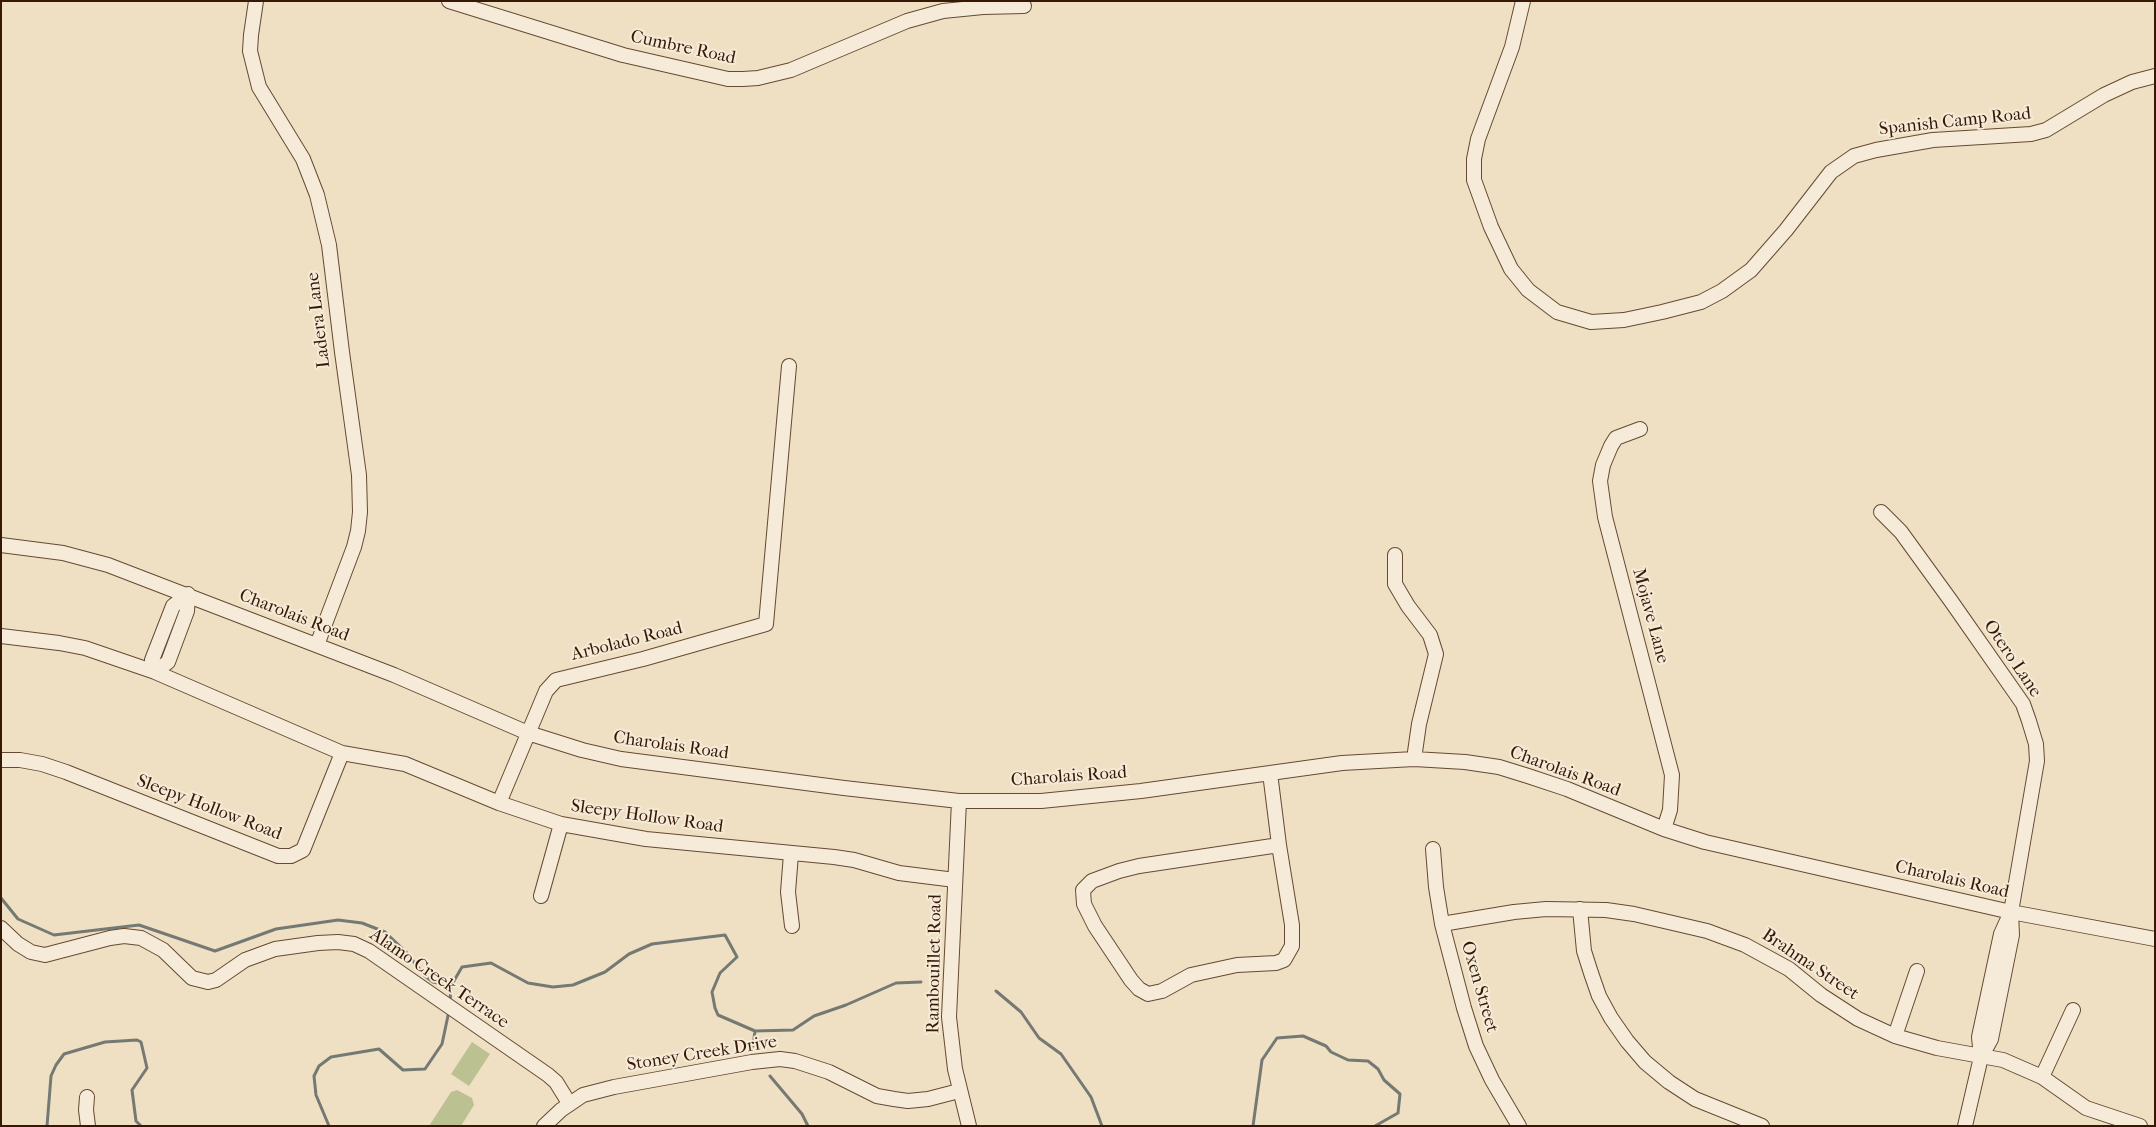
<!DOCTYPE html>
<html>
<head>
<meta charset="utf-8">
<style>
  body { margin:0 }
  #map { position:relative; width:2156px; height:1127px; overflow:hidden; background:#efe0c3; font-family:"IM FELL French Canon",serif }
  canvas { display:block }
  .frame { position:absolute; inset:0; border:2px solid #361804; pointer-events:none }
</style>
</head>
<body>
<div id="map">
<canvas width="2156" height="1127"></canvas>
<div class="frame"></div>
</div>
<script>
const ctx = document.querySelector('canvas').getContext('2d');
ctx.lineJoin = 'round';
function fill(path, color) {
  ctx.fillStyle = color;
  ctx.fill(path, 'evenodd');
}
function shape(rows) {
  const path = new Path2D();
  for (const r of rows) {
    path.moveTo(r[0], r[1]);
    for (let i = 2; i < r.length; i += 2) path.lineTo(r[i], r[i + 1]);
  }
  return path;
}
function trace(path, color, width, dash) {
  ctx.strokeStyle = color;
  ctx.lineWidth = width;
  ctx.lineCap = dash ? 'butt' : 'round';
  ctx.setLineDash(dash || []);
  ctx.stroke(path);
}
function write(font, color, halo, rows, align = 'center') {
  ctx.font = font + ' "IM FELL French Canon",serif';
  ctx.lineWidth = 4;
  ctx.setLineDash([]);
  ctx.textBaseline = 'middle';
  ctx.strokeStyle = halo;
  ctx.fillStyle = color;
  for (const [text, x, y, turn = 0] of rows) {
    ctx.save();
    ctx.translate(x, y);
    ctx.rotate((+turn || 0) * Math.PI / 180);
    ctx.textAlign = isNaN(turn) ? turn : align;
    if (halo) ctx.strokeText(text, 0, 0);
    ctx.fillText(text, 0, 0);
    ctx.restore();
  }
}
fill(shape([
  [472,1042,490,1054,469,1086,451,1074],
  [457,1090,472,1098,474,1105,461,1126,429,1126,451,1092]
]), '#bcc192');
trace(shape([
  [1,898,18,919,54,935,139,925,215,951,276,929,338,920,362,923,385,932,406,952,425,976,433,982,451,986],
  [996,991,1021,1012,1039,1038,1061,1054,1091,1097,1102,1126],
  [450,1002,451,986,462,967,491,963,528,983,553,987,573,985,605,972,629,954,652,944,725,935,737,957,720,973,712,992,715,1008,718,1015,755,1031,793,1030,814,1016,846,1005,896,983,921,982],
  [753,1046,755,1031],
  [770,1076,802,1114,808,1126],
  [47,1126,51,1076,56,1065,64,1054,105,1042,137,1040,141,1042,147,1068,132,1090,136,1121,141,1126],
  [329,1126,316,1095,314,1076,319,1066,331,1057,379,1049,403,1070,425,1069,442,1044,449,1011],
  [1253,1126,1262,1060,1277,1038,1303,1036,1326,1046,1331,1052,1348,1060,1368,1061,1378,1069,1384,1080,1400,1094,1398,1113,1375,1126]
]), '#757974', 3);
const minor = shape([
  [256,1,251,35,250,51,259,87,303,159,317,195,329,245,342,352,359,475,360,512,358,531,354,547,317,645],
  [449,1,623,55,728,79,743,79,758,78,791,70,907,21,943,11,983,7,1024,6],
  [1523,1,1512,47,1478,139,1474,159,1474,180,1491,227,1511,269,1528,290,1557,312,1591,322,1624,320,1662,312,1701,302,1722,291,1751,270,1786,230,1831,172,1854,156,1876,150,1933,140,2031,134,2046,130,2104,95,2132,82,2155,76],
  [1640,429,1616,438,1611,446,1603,465,1600,481,1605,517,1672,775,1670,810,1664,829],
  [1881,512,1901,532,1951,601,2023,704,2029,721,2036,744,2037,761,2011,912],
  [1,545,63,553,108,565,394,675,528,733,582,750,621,759,844,788,959,801,1041,801,1141,791,1342,763,1414,759,1465,762,1499,767,1528,776,1567,789,1664,829,1705,842,2011,912,2155,939],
  [1395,555,1395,584,1408,606,1430,635,1436,654,1419,724,1414,759],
  [188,594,187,611,168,662,155,672,152,660,173,606,188,594],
  [1,636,59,643,85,648,155,672,342,753,405,764,499,803,561,824,646,839,834,857,854,860,899,873,955,880],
  [1,760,20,760,42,764,66,772,278,856,291,856,303,850,342,753],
  [1270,773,1279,845],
  [959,801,949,1017,955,1069,969,1126],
  [499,803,546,691,556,680,643,659,766,624,789,366],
  [1279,845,1292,925,1292,946,1284,960,1276,963,1237,965,1191,975,1162,991,1148,994,1139,989,1131,980,1095,926,1084,904,1083,890,1092,881,1119,871,1139,866,1279,845],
  [1433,849,1436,887,1442,924,1464,1008,1476,1046,1492,1080,1519,1126],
  [791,854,788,892,792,926],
  [541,896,561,824],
  [1580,909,1584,951,1591,973,1599,996,1611,1018,1627,1041,1645,1062,1669,1082,1695,1099,1762,1126],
  [1442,924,1514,912,1546,909,1606,910,1634,914,1707,931,1745,945,1789,969,1821,995,1858,1019,1895,1036,1937,1048,2003,1060,2042,1077,2086,1108,2140,1126],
  [1,928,18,944,31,952,45,955,110,938,124,936,141,938,163,950,192,978,208,982,216,980,245,960,275,949,318,943,338,942,354,944,369,951,548,1075,556,1082,569,1103],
  [1895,1036,1917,971],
  [2042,1077,2073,1010],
  [87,1097,86,1110,88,1126],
  [544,1126,561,1110,583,1095,614,1087,752,1062,780,1059,795,1061,829,1072,877,1096,894,1099,908,1101,928,1099,959,1091],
  [1965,1126,1981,1057,1991,1039,2012,935,2011,912,2001,934,1979,1037,1981,1057]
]);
trace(minor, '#644a34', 16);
trace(minor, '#f5ebd8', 14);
write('18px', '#361804', '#f5ebd8', [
  ["Cumbre Road",683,48,12],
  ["Spanish Camp Road",1955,122,-6],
  ["Ladera Lane",319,320,-97],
  ["Charolais Road",294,616,21],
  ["Mojave Lane",1650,616,75],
  ["Arbolado Road",627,642,-14],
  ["Otero Lane",2012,659,56],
  ["Charolais Road",671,746,8],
  ["Charolais Road",1565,772,20],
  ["Charolais Road",1069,777,-4],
  ["Sleepy Hollow Road",209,808,21],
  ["Sleepy Hollow Road",647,817,8],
  ["Charolais Road",1952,880,13],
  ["Rambouillet Road",935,964,-89],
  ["Brahma Street",1810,965,34],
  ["Alamo Creek Terrace",439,979,34],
  ["Oxen Street",1479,987,74],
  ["Stoney Creek Drive",702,1054,-9]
]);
</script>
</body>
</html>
